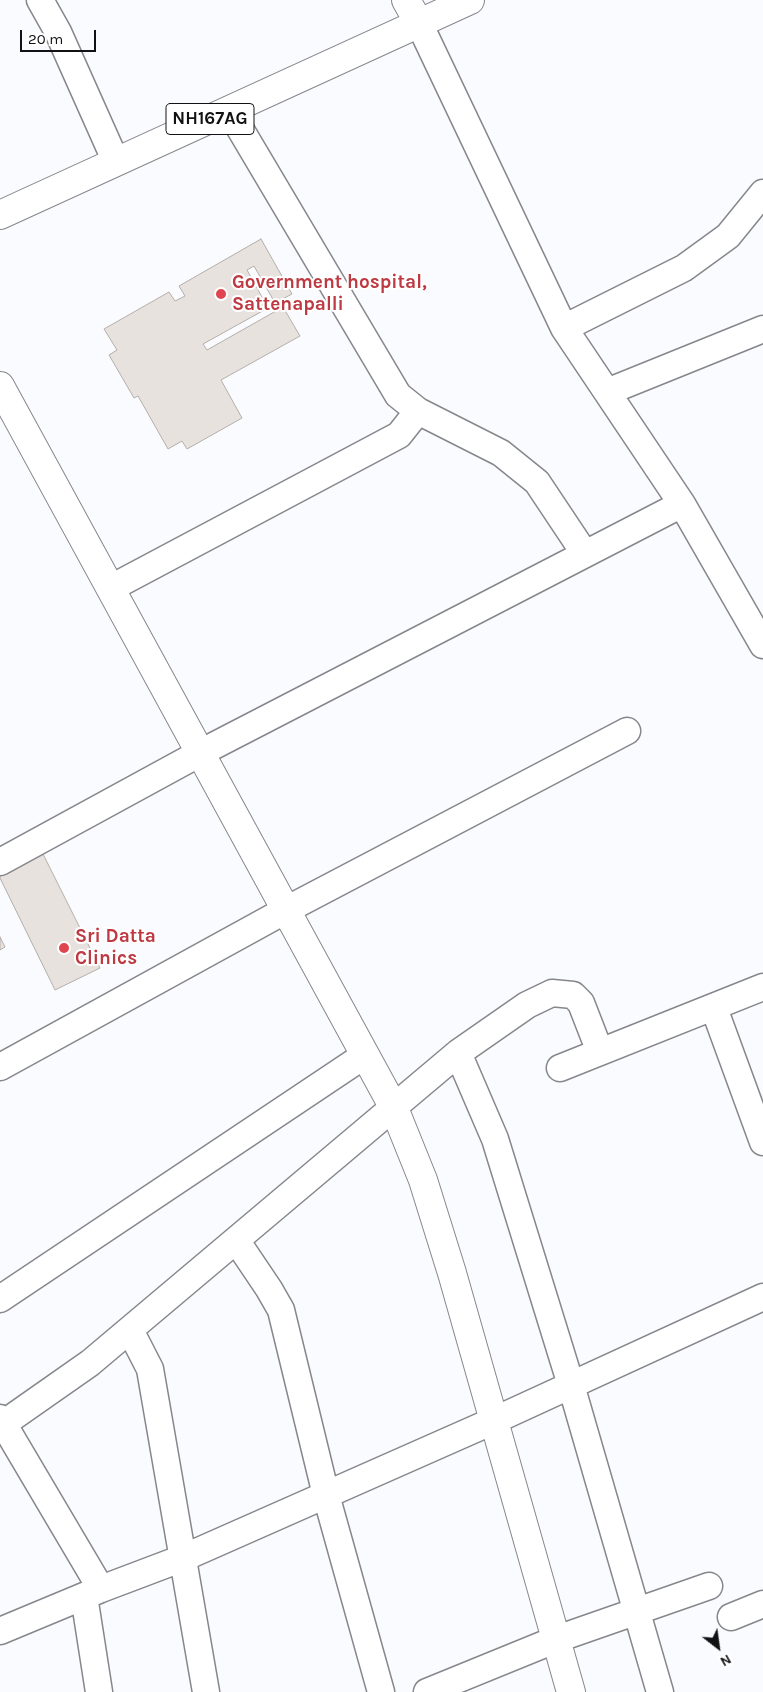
<!DOCTYPE html>
<html>
<head>
<meta charset="utf-8">
<style>
  body { margin:0 }
  #map { position:relative; width:763px; height:1692px; overflow:hidden; background:#fafbfe; font-family:Karla,sans-serif }
  canvas { display:block }
  .north { position:absolute; left:693px; top:1622px; width:50px; height:50px; -webkit-text-stroke:4px #fff; paint-order:stroke; rotate:150deg; font-size:14px; font-weight:700; line-height:20px; text-align:center; color:#121214 }
  .north::after { content:''; display:block; margin:auto; width:18px; height:22px; background:#121214; clip-path:polygon(50% 0,100% 100%,50% 72%,0 100%) }
  .scale { position:absolute; left:20px; top:30px; width:76px; height:22px; box-sizing:border-box; border:2px solid #121214; border-top:0; padding-left:6px; font-size:15px; line-height:18px; white-space:nowrap; color:#121214; -webkit-text-stroke:4px #fff; paint-order:stroke }
</style>
</head>
<body>
<div id="map">
<canvas width="763" height="1692"></canvas>
<div class="north">N</div>
<div class="scale">20 m</div>
</div>
<script>
const ctx = document.querySelector('canvas').getContext('2d');
ctx.lineJoin = 'round';
function fill(path, color) {
  ctx.fillStyle = color;
  ctx.fill(path, 'evenodd');
}
function shape(rows) {
  const path = new Path2D();
  for (const r of rows) {
    path.moveTo(r[0], r[1]);
    for (let i = 2; i < r.length; i += 2) path.lineTo(r[i], r[i + 1]);
  }
  return path;
}
function trace(path, color, width, dash) {
  ctx.strokeStyle = color;
  ctx.lineWidth = width;
  ctx.lineCap = dash ? 'butt' : 'round';
  ctx.setLineDash(dash || []);
  ctx.stroke(path);
}
function write(font, color, halo, rows, align = 'center') {
  ctx.font = font + ' Karla,sans-serif';
  ctx.lineWidth = 4;
  ctx.setLineDash([]);
  ctx.textBaseline = 'middle';
  ctx.strokeStyle = halo;
  ctx.fillStyle = color;
  for (const [text, x, y, turn = 0] of rows) {
    ctx.save();
    ctx.translate(x, y);
    ctx.rotate((+turn || 0) * Math.PI / 180);
    ctx.textAlign = isNaN(turn) ? turn : align;
    if (halo) ctx.strokeText(text, 0, 0);
    ctx.fillText(text, 0, 0);
    ctx.restore();
  }
}
const building = shape([
  [261,239,292,294,275,303,254,266,247,270,268,308,203,344,207,350,283,307,300,336,221,380,242,418,187,449,182,441,168,449,138,396,134,398,109,355,117,350,104,329,169,292,175,301,185,296,179,286,261,239],
  [43,854,100,968,55,990,0,878,0,875,43,854],
  [0,937,5,947,0,950,0,937]
]);
fill(building, '#e8e2de');
trace(building, '#b4aeaa', 1);
const minor = shape([
  [40,0,58,32,116,162],
  [419,23,564,328,682,504,763,645],
  [229,110,398,395,418,411,501,453,537,482,585,554],
  [564,328,684,268,728,236,763,193],
  [607,392,763,329],
  [111,588,399,435,418,411],
  [0,862,200,753,682,504],
  [714,1008,763,1142],
  [458,1053,495,1139,571,1385,660,1692],
  [0,1067,286,910,627,731],
  [560,1068,763,987],
  [236,1240,269,1289,281,1310,326,1495,381,1692],
  [0,1299,365,1055],
  [130,1330,150,1369,206,1692],
  [0,1418,101,1589],
  [0,1426,90,1363,458,1053,527,1005,552,993,573,995,581,1003,600,1052],
  [84,1596,99,1692],
  [731,1617,763,1604],
  [0,1631,101,1589,183,1558,493,1421,763,1297],
  [427,1692,557,1639,709,1586]
]);
const tertiary = shape([
  [0,386,394,1108,423,1180,452,1273,571,1692]
]);
const secondary = shape([
  [406,0,419,23]
]);
const trunk = shape([
  [0,215,470,0]
]);
trace(minor, '#86878c', 29);
trace(tertiary, '#86878c', 30);
trace(secondary, '#86878c', 30);
trace(trunk, '#86878c', 30);
trace(minor, '#fff', 26);
trace(tertiary, '#fff', 28);
trace(secondary, '#fff', 28);
trace(trunk, '#fff', 28);
for (const [x, y, r, color] of [
  [221,294,6,"#e0444e"],
  [64,948,6,"#e0444e"]
]) {
  const dot = new Path2D();
  dot.arc(x, y, r, 0, 2 * Math.PI);
  ctx.fillStyle = color;
  ctx.fill(dot);
  trace(dot, '#fff', 2);
}
for (const [x, y, w] of [
  [210,119,88]
]) {
  const box = new Path2D();
  box.roundRect(x - w / 2, y - 15.5, w, 31, 4);
  ctx.fillStyle = '#fff';
  ctx.fill(box);
  trace(box, '#121214', 1);
}
write('bold 18px', '#121214', null, [
  ["NH167AG",210,119]
]);
write('bold 19px', '#be3a42', '#fff', [
  ["Government hospital,",232,283],
  ["Sattenapalli",232,305],
  ["Sri Datta",75,937],
  ["Clinics",75,959]
], 'left');
</script>
</body>
</html>
